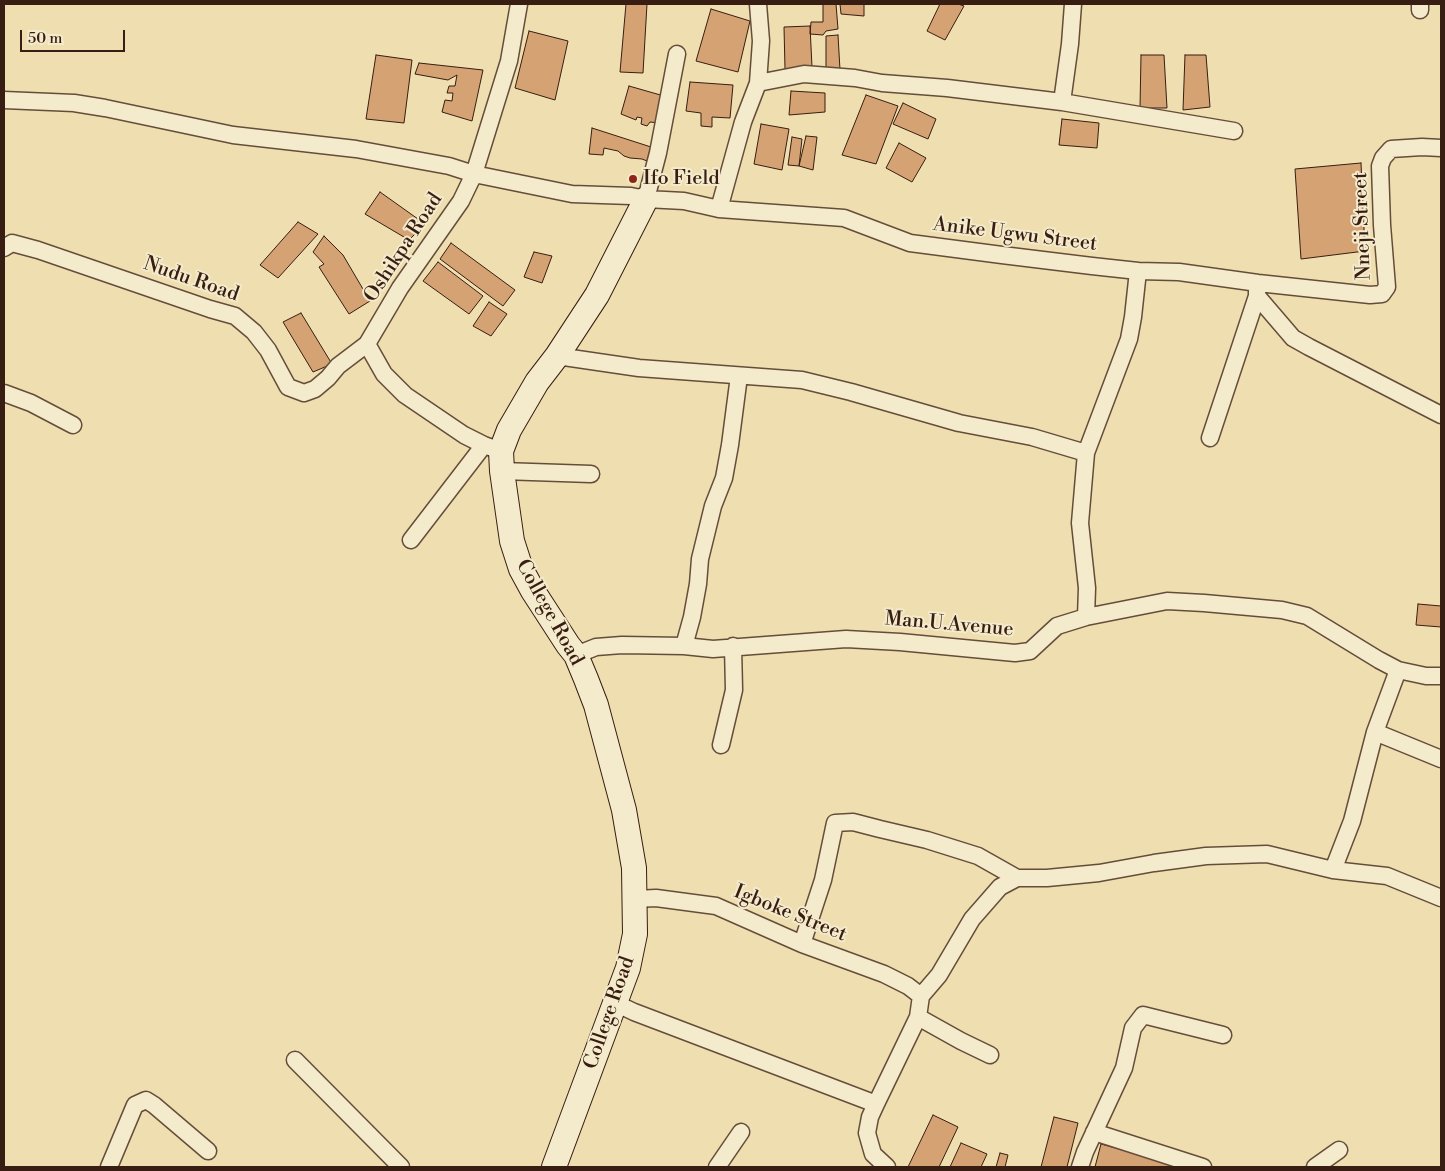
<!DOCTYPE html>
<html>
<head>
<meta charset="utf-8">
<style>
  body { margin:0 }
  #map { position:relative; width:1445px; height:1171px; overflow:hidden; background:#eedeb0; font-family:"Libre Bodoni",serif }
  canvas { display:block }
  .frame { position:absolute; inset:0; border:5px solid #371d12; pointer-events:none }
  .scale { position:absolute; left:20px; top:30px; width:105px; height:22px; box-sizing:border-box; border:2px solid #371d12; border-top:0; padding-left:6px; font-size:15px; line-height:18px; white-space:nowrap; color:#371d12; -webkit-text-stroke:4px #f4eacc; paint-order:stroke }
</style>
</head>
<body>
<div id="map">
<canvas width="1445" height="1171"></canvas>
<div class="frame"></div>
<div class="scale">50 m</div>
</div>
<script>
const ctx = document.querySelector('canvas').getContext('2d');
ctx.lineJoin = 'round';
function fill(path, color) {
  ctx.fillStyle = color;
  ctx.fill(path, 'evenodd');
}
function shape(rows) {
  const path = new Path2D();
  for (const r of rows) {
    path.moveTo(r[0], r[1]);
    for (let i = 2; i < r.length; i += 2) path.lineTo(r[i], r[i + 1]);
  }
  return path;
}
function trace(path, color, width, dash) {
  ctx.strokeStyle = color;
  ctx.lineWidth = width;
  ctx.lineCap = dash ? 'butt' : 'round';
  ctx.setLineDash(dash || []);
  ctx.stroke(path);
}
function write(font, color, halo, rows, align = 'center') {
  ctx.font = font + ' "Libre Bodoni",serif';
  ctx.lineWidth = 4;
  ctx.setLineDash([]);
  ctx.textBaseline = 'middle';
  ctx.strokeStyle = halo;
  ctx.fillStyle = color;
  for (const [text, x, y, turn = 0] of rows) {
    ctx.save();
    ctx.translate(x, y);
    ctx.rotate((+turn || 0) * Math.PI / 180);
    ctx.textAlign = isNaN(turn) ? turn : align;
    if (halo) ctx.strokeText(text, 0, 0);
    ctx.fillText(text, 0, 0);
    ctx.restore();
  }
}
const building = shape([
  [626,4,647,4,643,73,620,72,626,4],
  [823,4,836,4,838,29,826,31,823,35,810,34,811,22,823,22,823,4],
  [840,4,864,4,864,16,841,14,840,4],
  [940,4,958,4,964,6,945,40,927,31,940,4],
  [711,9,750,21,738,72,696,61,711,9],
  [810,26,812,67,785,69,784,27,810,26],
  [529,31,568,41,555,100,515,88,529,31],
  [838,35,840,70,826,70,826,36,838,35],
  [376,55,412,60,404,123,366,119,376,55],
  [1141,55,1164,55,1167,108,1140,108,1141,55],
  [1185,55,1206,55,1210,107,1183,110,1185,55],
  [419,63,483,70,472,121,442,112,445,100,452,101,453,93,447,93,449,86,455,86,457,75,448,80,415,74,419,63],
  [690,82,733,85,730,118,712,117,712,127,701,126,701,113,686,111,690,82],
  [629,86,664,96,659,123,650,122,647,126,641,124,642,118,637,117,636,120,621,114,629,86],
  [791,91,825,93,825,112,789,115,791,91],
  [866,95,898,106,876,164,842,155,866,95],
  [903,103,936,119,928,139,893,124,903,103],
  [1062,119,1099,123,1097,148,1059,145,1062,119],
  [761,124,789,129,782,170,754,164,761,124],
  [592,128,651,147,647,161,642,159,630,158,624,156,618,151,604,148,603,155,589,154,592,128],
  [806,136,817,137,813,170,799,166,806,136],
  [792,137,802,139,799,166,788,165,792,137],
  [899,143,926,158,912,182,886,168,899,143],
  [1361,163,1365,251,1301,259,1295,169,1361,163],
  [380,192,425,224,409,240,365,214,380,192],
  [298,222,318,234,278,278,260,265,298,222],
  [324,236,343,255,370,301,349,314,319,267,324,264,313,252,324,236],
  [451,243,515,290,503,306,440,259,451,243],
  [534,252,552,256,542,283,524,277,534,252],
  [438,262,483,296,469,314,423,281,438,262],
  [489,302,507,314,491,336,473,326,489,302],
  [301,313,332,364,313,372,283,322,301,313],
  [1418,604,1441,606,1441,627,1416,625,1418,604],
  [933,1115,958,1127,939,1167,908,1167,933,1115],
  [1054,1117,1078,1123,1067,1167,1041,1167,1054,1117],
  [961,1143,987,1154,981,1167,950,1167,961,1143],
  [1101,1144,1185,1167,1095,1167,1101,1144],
  [1000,1153,1008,1155,1005,1167,996,1167,1000,1153]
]);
fill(building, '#d5a274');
trace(building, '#371d12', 1);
const street = shape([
  [1420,4,1420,10],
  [758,83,804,74,855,78,882,83,947,88,1062,102,1070,44,1073,4],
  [4,100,74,103,105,108,233,135,356,149,449,166,474,174,572,194,631,196,646,199,684,201,719,209,844,218,910,243,1002,255,1092,266,1138,271,1179,272,1258,283,1370,295,1382,294,1387,287,1382,225,1380,166,1383,158,1391,149,1422,147,1441,148],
  [1062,102,1234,131],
  [646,199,658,153,677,54],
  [719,209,743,122,758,83,761,41,758,4],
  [4,248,12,243,38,250,210,309,235,316,254,332,268,350,288,387,304,393,315,389,328,378,338,366,367,344,400,288,461,201,474,174,509,61,519,4],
  [1257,296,1293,338,1309,347,1441,415],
  [367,344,384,374,405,395,464,435,484,445,501,451],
  [557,356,639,368,802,380,851,392,959,423,1032,437,1086,453],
  [4,393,31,403,73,425],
  [1210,438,1257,296,1257,288],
  [502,471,591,474],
  [411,540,484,445],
  [1086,617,1087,588,1080,523,1086,453,1129,339,1133,317,1138,271],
  [684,646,692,617,698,584,700,559,713,506,724,478,730,445,739,376],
  [576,655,596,647,622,645,684,646,713,649,846,639,900,642,1015,653,1030,651,1057,626,1086,617,1167,601,1204,603,1282,610,1307,616,1379,660,1398,670,1426,676,1441,676],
  [1375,732,1441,759],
  [721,745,734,690,733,646],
  [1333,870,1352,821,1375,732,1398,670],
  [635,899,656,898,716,906,802,944,884,974,908,986,921,996],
  [802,944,823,880,835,823,853,822,880,829,927,840,978,856,1017,878],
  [921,996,939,975,972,919,1000,887,1017,878,1047,878,1099,873,1154,863,1206,856,1267,854,1333,870,1387,876,1441,898],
  [615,1003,634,1012,876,1104],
  [918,1017,961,1041,990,1055],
  [295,1060,401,1167],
  [1094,1132,1203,1167],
  [109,1167,135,1105,146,1100,154,1105,208,1151],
  [717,1167,741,1132],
  [887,1167,873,1154,867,1133,870,1117,876,1104,918,1017,921,996],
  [1080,1167,1085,1152,1124,1068,1133,1028,1143,1015,1223,1035],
  [1315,1167,1339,1150]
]);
const secondary = shape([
  [554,1167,628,968,635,934,634,868,624,810,596,705,586,679,576,655,568,645,533,591,521,569,512,541,502,471,501,451,509,430,537,382,557,356,597,295,646,199]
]);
trace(street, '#654d3a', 19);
trace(secondary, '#371d12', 26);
trace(street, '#f4eacc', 16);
trace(secondary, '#f4eacc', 24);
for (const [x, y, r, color] of [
  [633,179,5,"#8f2418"]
]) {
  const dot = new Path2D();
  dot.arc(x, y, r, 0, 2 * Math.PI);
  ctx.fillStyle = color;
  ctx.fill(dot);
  trace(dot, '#f4eacc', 2);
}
write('20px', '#371d12', '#f4eacc', [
  ["Ifo Field",643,179]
], 'left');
write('20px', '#371d12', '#f4eacc', [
  ["Nneji Street",1363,226,-92],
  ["Anike Ugwu Street",1015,235,7],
  ["Oshikpa Road",404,248,-57],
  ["Nudu Road",191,280,19],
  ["College Road",549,613,61],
  ["Man.U.Avenue",949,625,5],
  ["Igboke Street",790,914,22],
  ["College Road",610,1013,-71]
]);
</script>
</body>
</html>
